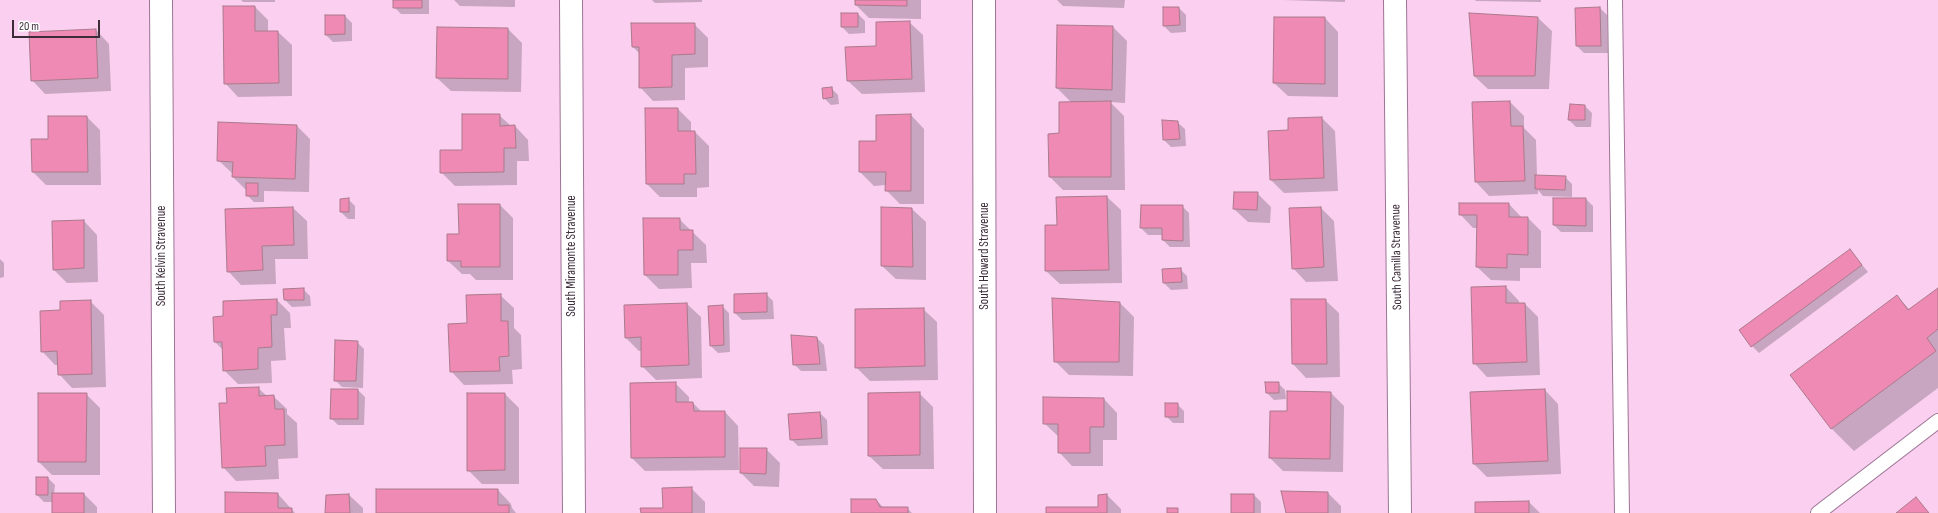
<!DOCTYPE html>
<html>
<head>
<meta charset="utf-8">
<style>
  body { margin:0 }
  #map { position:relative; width:1938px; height:513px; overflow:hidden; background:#fbcff0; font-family:"Sofia Sans Condensed",sans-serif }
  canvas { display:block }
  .scale { position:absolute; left:12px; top:20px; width:88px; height:18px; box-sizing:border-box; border:2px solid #3c2c38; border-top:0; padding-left:5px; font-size:12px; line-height:14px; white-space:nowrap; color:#3c2c38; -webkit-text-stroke:3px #fff; paint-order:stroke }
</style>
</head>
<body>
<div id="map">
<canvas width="1938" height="513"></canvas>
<div class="scale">20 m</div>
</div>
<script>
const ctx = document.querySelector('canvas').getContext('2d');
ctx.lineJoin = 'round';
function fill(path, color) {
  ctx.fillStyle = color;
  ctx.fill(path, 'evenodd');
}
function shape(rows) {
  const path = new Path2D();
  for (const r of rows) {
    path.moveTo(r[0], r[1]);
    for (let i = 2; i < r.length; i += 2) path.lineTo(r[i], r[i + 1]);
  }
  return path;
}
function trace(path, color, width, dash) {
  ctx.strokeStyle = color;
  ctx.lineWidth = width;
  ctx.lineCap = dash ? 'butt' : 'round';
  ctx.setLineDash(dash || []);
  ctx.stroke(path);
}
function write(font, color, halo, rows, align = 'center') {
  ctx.font = font + ' "Sofia Sans Condensed",sans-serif';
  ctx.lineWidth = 4;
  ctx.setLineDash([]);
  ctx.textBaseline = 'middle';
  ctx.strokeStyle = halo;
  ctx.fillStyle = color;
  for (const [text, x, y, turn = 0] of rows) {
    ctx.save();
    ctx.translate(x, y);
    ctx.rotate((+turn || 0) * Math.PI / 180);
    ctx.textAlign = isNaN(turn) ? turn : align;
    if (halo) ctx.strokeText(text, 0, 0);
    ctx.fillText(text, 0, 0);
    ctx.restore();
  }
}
fill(shape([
  [241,0,275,0,275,2,243,2],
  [394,0,429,0,429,14,401,14,394,7],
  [454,0,515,0,515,7,460,6],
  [652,0,702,0,702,2,655,3],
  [855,0,921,0,921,19,869,18,856,5],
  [1057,0,1125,0,1124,8,1063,6],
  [1283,0,1345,0,1345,2],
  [1475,0,1541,0,1541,2,1476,1],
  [255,7,268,20,268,32,278,32,292,45,292,96,238,97,225,83],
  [1179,8,1186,15,1186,32,1171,33,1164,26],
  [1600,8,1607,15,1608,53,1584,53,1577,46],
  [842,14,858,14,865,21,865,33,849,34,842,27],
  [345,16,352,23,352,41,333,42,326,35],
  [1325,18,1338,32,1338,97,1288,96,1274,83],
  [1538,18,1552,31,1549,89,1488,89,1474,76],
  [909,22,923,35,925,92,862,94,848,81,877,47],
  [694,24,708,38,708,67,685,68,685,100,653,101,640,87,640,54,633,47],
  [1058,26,1113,27,1127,41,1125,103,1110,102,1124,116,1125,190,1063,190,1050,177,1060,134,1072,103,1057,88],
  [508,29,522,43,521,92,451,91,437,78],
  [96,30,109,44,111,91,45,94,32,80],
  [831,88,838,95,839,104,831,105,824,98],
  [1510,102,1524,116,1524,128,1536,140,1537,176,1565,177,1572,184,1572,197,1543,196,1538,190,1538,194,1489,196,1476,182],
  [1585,106,1592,113,1591,127,1576,127,1569,120],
  [678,109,691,122,691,132,695,132,709,146,709,187,697,188,697,197,660,197,647,184],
  [499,115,511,126,515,126,528,140,529,161,517,161,517,185,455,186,441,172],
  [911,115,924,129,924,204,900,204,886,190,886,185,874,186,860,172,860,142,877,142],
  [87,117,100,130,101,185,46,185,33,172,49,140],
  [1322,118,1335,131,1338,191,1284,193,1271,180,1289,131],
  [1177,122,1185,129,1186,146,1171,147,1164,140],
  [297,126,310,139,309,192,264,191,264,202,254,202,247,195,247,191,233,177,233,174,218,160],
  [1257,193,1271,207,1270,223,1248,222,1234,209],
  [1107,197,1121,210,1122,283,1060,284,1046,271,1058,226,1057,198],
  [348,199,355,206,355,219,348,219,341,212],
  [1586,199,1593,206,1593,232,1561,232,1554,225],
  [1509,204,1522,218,1528,218,1541,231,1541,268,1520,268,1520,281,1491,280,1477,267,1478,228,1473,228,1460,214],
  [500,205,513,218,513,280,476,280,470,274,462,274,448,261,460,235],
  [1182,206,1189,213,1190,247,1170,247,1163,240,1163,235,1148,235,1141,228],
  [293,208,307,221,308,259,275,259,276,284,241,285,228,271],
  [882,208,912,209,926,222,926,280,896,279,882,266],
  [1321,208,1334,221,1338,281,1306,282,1293,268],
  [679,219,706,245,707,263,691,263,692,288,659,289,645,275],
  [84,221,97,235,98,282,67,283,54,270],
  [1850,250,1868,272,1759,353,1752,346],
  [0,259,4,263,4,277,0,278],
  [1180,269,1187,276,1188,289,1171,290,1164,283],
  [1506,287,1519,301,1519,304,1525,304,1538,317,1540,375,1487,377,1474,363],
  [303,289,310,296,311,306,292,307,285,300,284,290],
  [1938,289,1938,388,1854,451,1832,429,1792,375,1897,296,1910,310],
  [766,294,773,301,774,319,742,320,735,313],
  [500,295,514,308,514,328,521,335,522,369,512,370,513,384,464,385,451,371,468,324],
  [1053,299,1120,303,1134,317,1133,376,1069,375,1055,361],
  [277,300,290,313,291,328,284,328,286,360,271,361,272,383,238,384,224,370,223,350,215,342,224,317],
  [1325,300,1339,313,1340,377,1306,378,1293,364],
  [90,301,104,315,106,387,72,388,59,374,58,365,55,365,42,351,61,311],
  [687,304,701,317,702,378,656,380,642,366,642,351,639,351,626,338],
  [722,306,729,313,730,352,718,353,711,346],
  [923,309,937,322,938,380,870,381,856,367],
  [817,338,824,345,827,371,801,371,794,364],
  [357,342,364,349,363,388,342,387,335,380],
  [675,383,689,397,689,403,693,403,702,412,725,412,738,426,739,470,645,471,632,458],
  [1278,383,1285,390,1286,399,1274,400,1267,393],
  [258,388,267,396,273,396,287,409,287,414,297,423,298,458,278,459,279,479,236,481,223,467,228,404],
  [358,390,365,397,364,425,338,425,331,418],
  [1545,390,1558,404,1561,474,1487,477,1474,464],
  [919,393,933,407,934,469,883,469,869,456],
  [1331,393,1344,406,1343,472,1283,471,1270,458,1288,412],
  [86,394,100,408,100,475,52,475,39,462],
  [505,394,519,408,519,484,482,484,468,470],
  [1104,399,1117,413,1117,440,1103,440,1103,466,1072,466,1059,452,1059,437,1044,423],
  [1177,404,1184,411,1184,423,1173,423,1166,416],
  [820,413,827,420,828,445,798,446,791,439],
  [766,449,780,463,779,487,754,486,741,473],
  [48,478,55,485,54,494,84,494,97,507,97,513,53,513,53,502,44,502,37,495],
  [691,488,705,502,705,513,642,513,664,508],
  [498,490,511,504,512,508,516,513,377,513],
  [1328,493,1341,506,1341,513,1287,513],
  [278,494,295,513,226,513],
  [349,495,363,508,363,513,326,513],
  [1107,495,1121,509,1121,513,1047,513,1099,508],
  [1254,495,1261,502,1261,513,1232,513],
  [876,500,884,508,907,508,912,513,852,513],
  [1529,502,1540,513,1476,513]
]), '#0003');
const building = shape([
  [393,0,422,0,422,8,393,8,393,0],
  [855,0,907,0,907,6,855,5,855,0],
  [223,6,255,6,255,31,278,31,279,83,224,84,223,6],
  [1163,7,1179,7,1180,25,1163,26,1163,7],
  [1600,7,1601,46,1576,46,1575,8,1600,7],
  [841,13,858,13,858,27,841,27,841,13],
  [1469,13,1538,17,1535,76,1474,76,1469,13],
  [325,15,345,15,345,34,325,35,325,15],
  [1274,17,1325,17,1325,84,1273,83,1274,17],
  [910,21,912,79,847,81,845,47,876,46,876,22,910,21],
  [631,23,695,23,695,54,672,55,672,87,639,88,639,47,632,47,631,23],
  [1057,25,1113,26,1112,90,1056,88,1057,25],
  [437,27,508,28,508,79,436,78,437,27],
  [96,29,98,78,31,81,29,32,96,29],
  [832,87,833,97,823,99,822,88,832,87],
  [1111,101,1111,177,1049,177,1048,134,1059,133,1059,102,1111,101],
  [1510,101,1511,126,1523,126,1525,181,1475,182,1472,102,1510,101],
  [1570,104,1585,105,1585,120,1568,120,1570,104],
  [645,108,678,108,678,131,695,131,696,174,684,174,684,184,646,184,645,108],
  [462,114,500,114,500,126,515,125,516,148,504,148,504,172,440,173,440,150,462,150,462,114],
  [911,114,911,191,885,191,886,172,859,172,859,141,876,141,876,115,911,114],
  [48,116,87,116,88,172,32,172,31,139,48,139,48,116],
  [1322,117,1324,178,1270,180,1268,131,1288,130,1288,118,1322,117],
  [1162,120,1178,121,1180,139,1163,140,1162,120],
  [218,122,297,125,295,179,232,177,233,162,217,161,218,122],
  [1535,175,1566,176,1565,190,1535,189,1535,175],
  [246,183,258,183,258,196,246,196,246,183],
  [1234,192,1258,192,1257,210,1233,209,1234,192],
  [1107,196,1109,270,1045,271,1045,225,1057,225,1056,197,1107,196],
  [349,198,349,212,340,212,340,199,349,198],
  [1553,198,1586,198,1586,226,1553,225,1553,198],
  [1459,203,1509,203,1509,217,1528,217,1528,255,1507,254,1507,268,1476,267,1477,215,1459,215,1459,203],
  [458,204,500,204,500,267,461,267,461,261,447,261,447,234,459,234,458,204],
  [1141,205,1183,205,1183,241,1162,240,1162,228,1140,228,1141,205],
  [293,207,294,245,262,246,263,270,227,272,225,209,293,207],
  [881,207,912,208,913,267,881,266,881,207],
  [1321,207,1324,267,1292,269,1289,208,1321,207],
  [643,218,680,218,680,230,693,230,693,250,678,250,678,275,644,275,643,218],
  [84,220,84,268,53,270,52,221,84,220],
  [1850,249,1862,265,1751,347,1739,330,1850,249],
  [1181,268,1182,282,1163,283,1162,269,1181,268],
  [1506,286,1506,303,1525,303,1527,362,1473,364,1471,287,1506,286],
  [304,288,304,300,284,300,283,289,304,288],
  [1938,288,1938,329,1927,338,1936,351,1831,429,1790,375,1897,295,1908,310,1938,288],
  [767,293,767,312,734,313,734,294,767,293],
  [501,294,501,321,508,321,509,356,499,357,500,371,450,372,448,324,467,323,466,295,501,294],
  [1052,298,1120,302,1119,362,1054,362,1052,298],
  [277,299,277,315,271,315,272,347,258,348,258,369,223,371,222,342,214,342,213,317,223,316,223,301,277,299],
  [1291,299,1326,299,1327,364,1292,364,1291,299],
  [91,300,92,374,58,375,57,351,41,352,40,311,60,310,60,301,91,300],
  [687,303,689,365,641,367,641,337,625,338,624,305,687,303],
  [723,305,724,345,710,346,708,306,723,305],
  [924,308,925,366,855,368,855,309,924,308],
  [791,335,817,337,820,364,793,365,791,335],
  [335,340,358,341,356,381,334,381,335,340],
  [676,382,676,402,693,402,694,411,725,411,725,457,631,458,630,383,676,382],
  [1265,382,1279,382,1279,393,1266,393,1265,382],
  [259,387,259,396,274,395,275,409,284,409,285,445,265,446,266,466,222,468,219,403,227,403,226,388,259,387],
  [331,389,358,389,358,419,330,419,331,389],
  [1545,389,1548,461,1473,464,1470,392,1545,389],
  [1287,391,1331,392,1330,459,1269,458,1270,411,1287,411,1287,391],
  [920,392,920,455,868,456,868,393,920,392],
  [38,393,87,393,86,462,38,462,38,393],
  [467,393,505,393,505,470,467,471,467,393],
  [1043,397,1104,398,1104,427,1090,427,1090,453,1058,453,1058,424,1043,424,1043,397],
  [1165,403,1178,403,1178,417,1165,417,1165,403],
  [820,412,822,438,790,440,788,414,820,412],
  [740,448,767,448,766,474,740,473,740,448],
  [36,477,48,477,48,495,36,495,36,477],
  [692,487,692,513,641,513,640,508,663,508,662,488,692,487],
  [376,489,498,489,498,505,509,505,509,513,376,513,376,489],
  [1281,491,1328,492,1328,513,1286,513,1281,491],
  [225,492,278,493,278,508,292,508,292,513,225,513,225,492],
  [52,493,84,493,84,513,52,513,52,493],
  [349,494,350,513,325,513,326,495,349,494],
  [1107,494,1107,513,1046,513,1046,507,1098,507,1098,495,1107,494],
  [1231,494,1254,494,1254,513,1231,513,1231,494],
  [1916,497,1929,513,1896,513,1916,497],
  [851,499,876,499,880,507,908,507,908,513,851,513,851,499],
  [1529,501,1529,513,1475,513,1475,502,1529,501],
  [1167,508,1178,508,1178,513,1167,513,1167,508]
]);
fill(building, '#ee8ab3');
trace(building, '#aa7a8c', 1);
const lane = shape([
  [1615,0,1622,513],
  [1818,513,1938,421]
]);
const street = shape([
  [161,0,164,513],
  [571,0,574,513],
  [984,0,985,513],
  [1395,0,1400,513]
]);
trace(lane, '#9d7594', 16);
trace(street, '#9d7594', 24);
trace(lane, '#fff', 14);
trace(street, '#fff', 22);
write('13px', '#3c2c38', '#fff', [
  ["South Kelvin Stravenue",162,256,-90],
  ["South Miramonte Stravenue",572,256,-90],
  ["South Howard Stravenue",985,256,-90],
  ["South Camilla Stravenue",1397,257,-91]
]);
</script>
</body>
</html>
